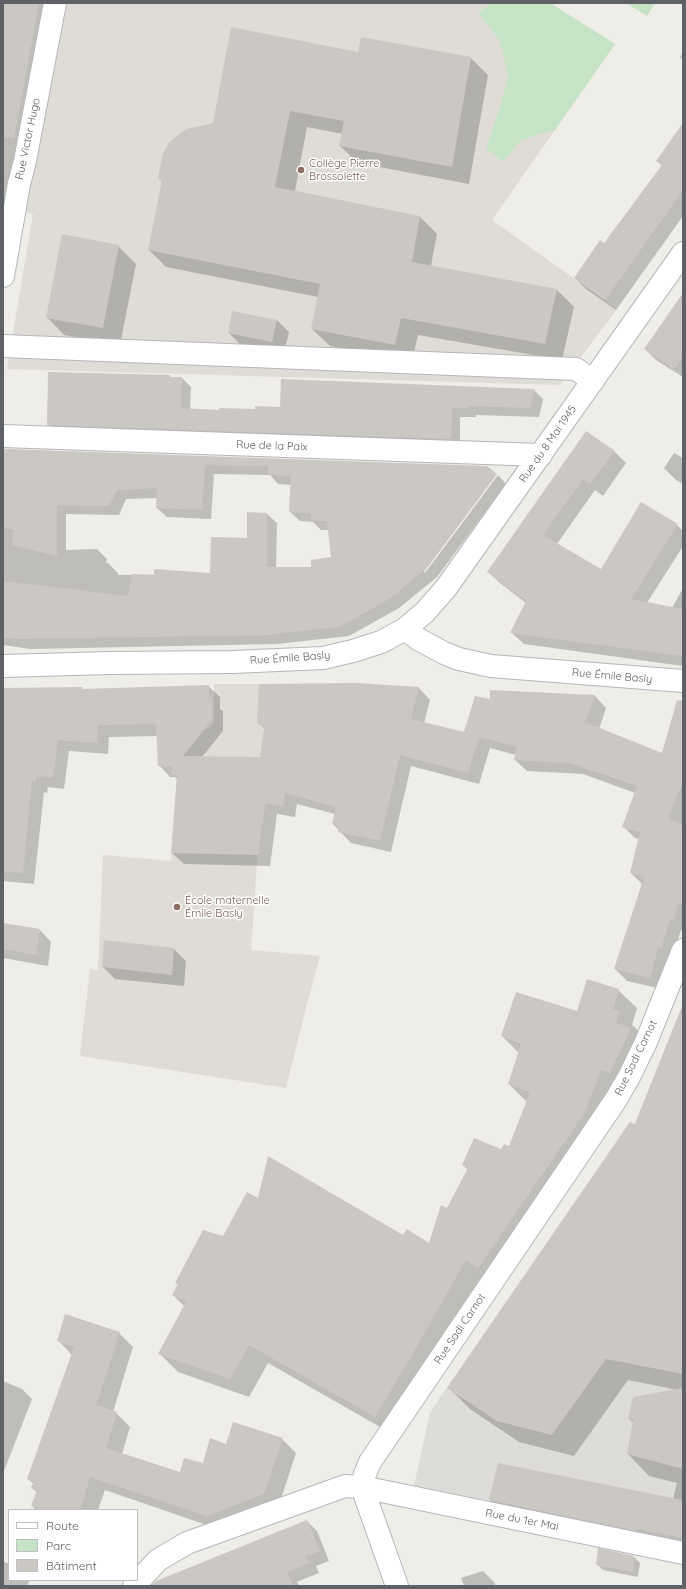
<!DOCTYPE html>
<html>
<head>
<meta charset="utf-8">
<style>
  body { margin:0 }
  #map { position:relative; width:686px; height:1589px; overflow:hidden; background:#efede7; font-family:Quicksand,sans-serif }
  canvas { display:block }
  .frame { position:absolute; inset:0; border:4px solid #5e6266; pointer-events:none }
  .legend { position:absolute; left:8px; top:1509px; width:130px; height:72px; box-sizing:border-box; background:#fff; border:1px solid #bfc0c2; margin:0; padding:5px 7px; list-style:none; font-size:12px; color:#5e6266 }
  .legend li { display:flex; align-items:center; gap:8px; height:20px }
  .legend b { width:20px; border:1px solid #bfc0c2 }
</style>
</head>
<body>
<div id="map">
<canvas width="686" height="1589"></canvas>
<div class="frame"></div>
<ul class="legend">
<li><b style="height:5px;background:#fff"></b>Route</li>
<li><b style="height:11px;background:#c6e4c5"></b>Parc</li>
<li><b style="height:11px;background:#cbc8c4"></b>Bâtiment</li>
</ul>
</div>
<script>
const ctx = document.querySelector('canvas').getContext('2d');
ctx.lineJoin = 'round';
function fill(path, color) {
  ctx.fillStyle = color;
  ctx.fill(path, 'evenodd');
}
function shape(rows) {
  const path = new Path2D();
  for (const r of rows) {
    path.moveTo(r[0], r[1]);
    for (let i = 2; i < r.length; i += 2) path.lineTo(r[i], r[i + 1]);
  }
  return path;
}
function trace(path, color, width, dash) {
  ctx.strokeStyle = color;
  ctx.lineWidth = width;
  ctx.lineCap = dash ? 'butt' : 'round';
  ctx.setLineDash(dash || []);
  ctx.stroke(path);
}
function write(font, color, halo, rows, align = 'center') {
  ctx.font = font + ' Quicksand,sans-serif';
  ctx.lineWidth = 3;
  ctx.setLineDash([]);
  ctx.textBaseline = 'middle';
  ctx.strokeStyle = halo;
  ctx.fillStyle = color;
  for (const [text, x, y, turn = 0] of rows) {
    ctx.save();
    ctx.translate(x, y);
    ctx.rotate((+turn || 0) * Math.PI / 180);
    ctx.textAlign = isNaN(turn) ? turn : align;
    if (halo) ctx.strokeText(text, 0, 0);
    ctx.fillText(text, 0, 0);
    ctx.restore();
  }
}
fill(shape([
  [629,1123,683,1162,683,1538,414,1486,430,1412]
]), '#dedcd9');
fill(shape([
  [67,3,550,3,615,44,492,220,617,309,560,385,7,369,33,214,25,212],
  [214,684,284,684,257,864,251,950,320,956,305,1012,286,1088,80,1056,90,969,98,970,103,855,171,861,180,741,199,730,205,730,210,728,214,721]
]), '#dfdcd5');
fill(shape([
  [492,3,550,3,615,44,555,130,521,140,503,161,486,149,502,101,508,75,500,41,478,13],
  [626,3,655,3,647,16]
]), '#c6e4c5');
fill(shape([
  [3,3,49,3,15,210,3,208],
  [358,53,471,58,488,75,469,184,358,163,340,146,343,134,307,127,295,191,420,217,437,234,431,266,557,290,574,307,562,360,418,335,412,362,330,346,312,329,318,297,166,267,149,250,163,182,159,178,214,124],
  [683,53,683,60,680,57],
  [683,124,683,216,616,310,586,289,575,278,604,244,662,166,657,161],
  [118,246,136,264,120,345,64,335,47,317],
  [683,295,683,377,656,360,645,349],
  [277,320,289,332,284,353,241,345,229,333],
  [170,376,171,378,182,378,191,387,190,410,256,410,534,390,543,399,539,417,476,415,476,417,460,417,460,448,57,434,48,425],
  [587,432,614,451,626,463,603,496,595,490,557,544,601,570,677,525,683,531,683,546,647,603,672,608,683,588,683,666,524,644,512,633,526,603,500,583,488,572],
  [3,449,487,467,497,475,495,475,424,571,425,573,498,475,506,484,437,577,399,608,349,636,277,644,30,649,3,645],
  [214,474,270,475,278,484,292,485,290,512,300,521,313,522,321,530,329,530,332,558,312,568,276,568,277,523,267,514,248,539,211,574,118,575,118,573,108,563,106,563,107,559,97,549,66,550,66,514,119,515,126,499,158,498,157,508,167,517,211,519],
  [674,453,683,458,683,484,676,480,664,468],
  [208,686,220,697,220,709,223,711,223,731,202,757,261,758,265,729,258,722,419,688,430,700,424,723,465,733,491,701,491,691,595,696,606,708,599,729,663,754,683,721,683,931,681,930,662,989,627,981,615,969,642,884,631,873,639,839,635,838,623,826,635,793,583,774,527,771,515,760,516,755,490,748,479,784,411,766,391,852,351,843,333,824,335,814,297,804,295,817,277,814,270,866,184,864,172,853,178,780,175,777,170,777,159,765,157,736,109,737,108,754,69,751,64,789,48,787,47,793,44,792,34,884,3,881,3,689,82,688,84,690],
  [3,925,40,930,51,942,48,966,3,958],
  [174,949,186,961,184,986,115,979,103,967],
  [618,990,637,1008,632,1025,638,1030,637,1035,649,1047,394,1435,268,1363,249,1397,178,1372,159,1353,185,1307,173,1295,179,1285,176,1283,223,1237,258,1199,430,1244,468,1170,463,1165,510,1147,527,1102,509,1084,519,1053,502,1036,578,1013],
  [683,1006,683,1555,512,1522,490,1500,673,1499,677,1483,649,1476,628,1454,634,1423,629,1419,678,1390,628,1380,574,1456,519,1442,470,1409,448,1387,635,1124],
  [119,1333,133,1347,113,1412,116,1413,130,1427,122,1454,180,1474,203,1464,226,1445,282,1439,296,1453,278,1508,221,1530,105,1490,98,1510,36,1510,32,1506,37,1492,32,1488,34,1484,28,1479,72,1355,58,1340],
  [3,1381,22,1389,32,1399,4,1471],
  [307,1521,317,1531,329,1561,316,1566,319,1573,297,1582,299,1586,178,1586],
  [634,1557,640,1563,638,1577,603,1570,597,1564],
  [3,1561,9,1564,9,1580,30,1580,27,1586,3,1586],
  [483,1571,494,1582,496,1586,464,1586,461,1578]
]), '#0003');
fill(shape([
  [3,3,39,3,14,138,3,137],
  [231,27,358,52,361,37,471,57,452,167,339,146,344,121,290,111,275,187,420,216,412,262,557,289,545,344,401,318,395,345,311,329,320,284,148,250,162,180,158,179,162,156,168,144,176,136,187,129,213,123],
  [683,123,683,190,605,300,574,278,600,240,604,243,662,165,656,161],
  [62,234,119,245,103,328,46,318],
  [683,293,683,356,674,369,644,349],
  [232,311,277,320,272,342,228,333],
  [48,372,170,375,170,377,182,377,181,408,219,410,219,408,255,409,255,406,280,407,281,379,535,389,530,408,467,406,467,408,452,408,451,439,47,425],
  [586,431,615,451,590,484,583,479,543,535,601,569,641,502,678,524,631,599,683,609,683,656,510,633,526,601,487,572],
  [3,449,487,466,497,474,427,568,389,599,339,627,267,635,19,639,3,638,3,581,128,596,132,574,154,575,154,569,210,573,211,537,247,538,247,512,267,513,267,567,311,567,311,560,331,557,327,521,311,521,311,513,289,512,291,476,268,475,268,466,205,465,202,510,156,508,157,488,117,490,109,506,57,505,57,556,12,545,14,530,3,527],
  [356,683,419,687,411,719,464,732,475,696,490,699,490,690,595,695,585,722,662,753,677,700,683,701,683,781,668,819,683,825,683,904,679,903,673,921,670,919,661,949,658,948,650,978,614,969,644,877,630,873,640,832,622,827,637,786,571,763,514,760,517,747,479,737,468,773,400,755,380,841,338,832,339,826,332,824,336,807,285,793,283,806,266,803,258,855,171,853,177,775,171,775,172,767,158,766,156,724,98,725,97,743,58,740,53,778,36,776,36,782,32,781,23,873,3,871,3,688,83,687,82,689,209,685,209,696,212,699,212,720,183,756,260,757,264,728,257,723,259,684],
  [3,923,40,929,36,955,3,949],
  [104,940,174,948,172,975,102,967],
  [587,979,619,989,613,1009,620,1011,616,1023,631,1028,610,1073,601,1070,585,1112,478,1268,466,1260,412,1355,375,1417,249,1345,230,1379,158,1354,186,1302,172,1295,178,1284,175,1283,203,1230,223,1236,247,1192,258,1198,268,1156,403,1235,407,1229,429,1243,441,1205,447,1208,468,1168,462,1165,474,1138,501,1149,504,1144,509,1146,530,1092,508,1084,521,1044,501,1036,516,992,577,1011],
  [682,1006,683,1006,683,1374,606,1359,552,1435,497,1421,447,1388,630,1122,635,1124],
  [65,1314,120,1332,96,1405,117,1412,106,1448,180,1472,184,1458,203,1463,210,1438,226,1444,233,1422,283,1438,264,1494,207,1516,90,1477,80,1510,41,1510,31,1506,37,1490,31,1488,34,1481,27,1479,74,1347,57,1341],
  [683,1388,683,1469,627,1454,633,1420,628,1419,633,1397],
  [498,1463,683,1500,683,1538,637,1529,637,1531,489,1500],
  [307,1520,320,1551,306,1556,309,1563,287,1572,293,1586,151,1586,156,1581],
  [598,1548,634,1556,633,1572,596,1565]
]), '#cbc8c4');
const minor = shape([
  [3,276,19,184,25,161,55,3],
  [3,346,576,369,593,381],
  [3,436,541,455],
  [405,629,418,639,444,653,459,659,491,666,683,681],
  [3,666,109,663,233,662,323,658,353,651,381,642,405,629,425,612,446,588,683,253],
  [362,1487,365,1474,370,1462,615,1101,629,1077,646,1042,683,950],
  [362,1487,397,1586],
  [134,1586,158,1560,187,1543,345,1486,362,1487,683,1553]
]);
trace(minor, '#b4b7ba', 24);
trace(minor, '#fff', 22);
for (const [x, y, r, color] of [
  [301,170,4,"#8d6e63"],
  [177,907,4,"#8d6e63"]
]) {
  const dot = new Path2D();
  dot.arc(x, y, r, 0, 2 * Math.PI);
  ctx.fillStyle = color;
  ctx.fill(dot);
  trace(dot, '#fff', 1.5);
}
write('11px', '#5e6266', '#fff', [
  ["Rue Victor Hugo",28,139,-78],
  ["Rue du 8 Mai 1945",548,444,-55],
  ["Rue de la Paix",272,446,2],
  ["Rue Émile Basly",290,658,-4],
  ["Rue Émile Basly",612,676,5],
  ["Rue Sadi Carnot",636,1058,-64],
  ["Rue Sadi Carnot",460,1329,-56],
  ["Rue du 1er Mai",522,1520,11]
]);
write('11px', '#785e54', '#fff', [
  ["Collège Pierre",309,164],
  ["Brossolette",309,177],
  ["École maternelle",185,901],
  ["Émile Basly",185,914]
], 'left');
</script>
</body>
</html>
